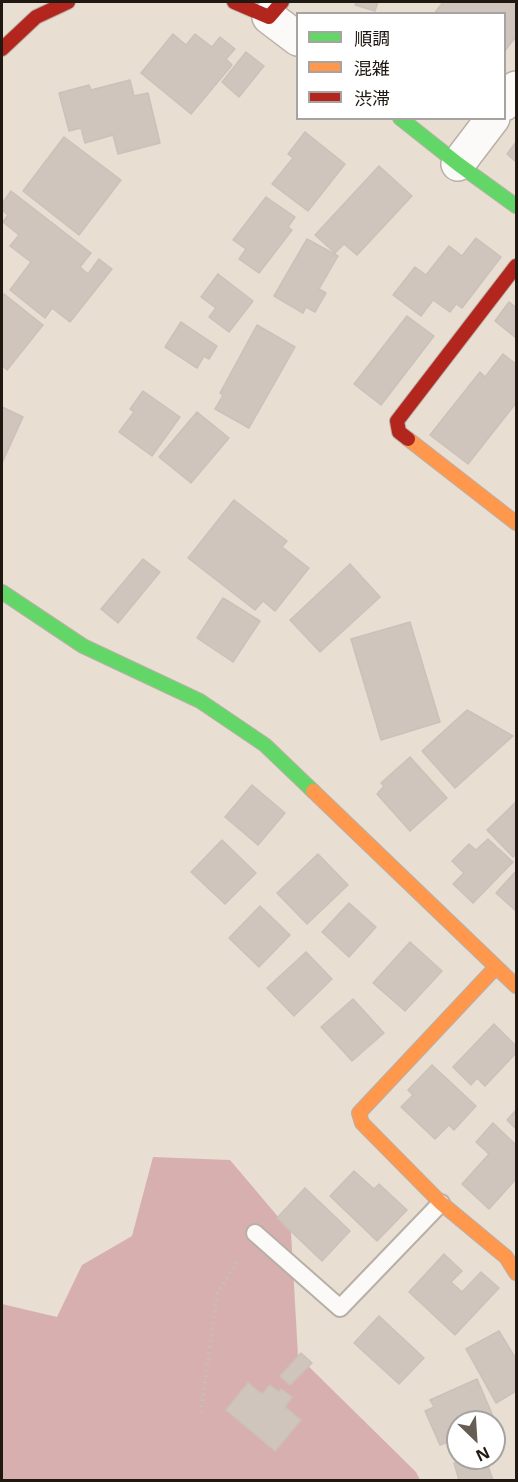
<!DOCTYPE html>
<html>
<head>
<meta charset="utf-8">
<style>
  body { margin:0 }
  #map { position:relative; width:518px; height:1482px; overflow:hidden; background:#e8ded2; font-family:"Open Sans","Noto Sans JP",sans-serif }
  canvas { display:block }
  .frame { position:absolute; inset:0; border:3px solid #201911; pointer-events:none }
  .legend { position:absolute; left:296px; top:12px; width:210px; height:108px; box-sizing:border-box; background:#fff; border:2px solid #a6a3a0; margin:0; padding:8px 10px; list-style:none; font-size:18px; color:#201911 }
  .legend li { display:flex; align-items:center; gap:12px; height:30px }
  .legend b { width:30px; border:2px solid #a6a3a0 }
  .north { position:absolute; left:446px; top:1410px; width:60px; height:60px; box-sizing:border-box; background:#fff; border:2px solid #a6a3a0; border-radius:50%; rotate:155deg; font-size:16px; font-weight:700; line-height:24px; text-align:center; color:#201911 }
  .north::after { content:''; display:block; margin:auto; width:21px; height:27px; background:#665e55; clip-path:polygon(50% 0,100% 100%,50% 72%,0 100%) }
</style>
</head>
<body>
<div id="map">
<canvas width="518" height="1482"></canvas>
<div class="frame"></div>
<ul class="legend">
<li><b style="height:8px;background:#63d668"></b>順調</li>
<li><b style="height:8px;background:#ff974d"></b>混雑</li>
<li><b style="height:8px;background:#b3261e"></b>渋滞</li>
</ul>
<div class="north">N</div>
</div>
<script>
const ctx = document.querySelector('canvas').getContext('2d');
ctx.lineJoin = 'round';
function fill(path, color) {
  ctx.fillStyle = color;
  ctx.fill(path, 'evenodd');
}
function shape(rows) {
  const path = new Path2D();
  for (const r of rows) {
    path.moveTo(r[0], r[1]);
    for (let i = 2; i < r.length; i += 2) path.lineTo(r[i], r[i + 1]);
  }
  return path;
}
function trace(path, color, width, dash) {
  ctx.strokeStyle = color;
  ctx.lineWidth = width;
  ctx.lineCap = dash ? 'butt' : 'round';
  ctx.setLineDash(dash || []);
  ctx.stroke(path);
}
fill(shape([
  [153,1157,230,1160,291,1232,298,1356,416,1472,420,1480,2,1480,2,1304,57,1317,82,1265,132,1236]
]), '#d8afaf');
const building = shape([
  [357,2,378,2,375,11,355,5,357,2],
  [443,2,516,2,516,40,514,39,504,52,504,14,434,14,443,2],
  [173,34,186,45,195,34,212,47,220,37,235,49,226,59,232,65,191,114,141,73,173,34],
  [246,52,264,66,239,97,222,82,246,52],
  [130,80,134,96,148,93,160,143,118,154,113,135,85,143,81,128,69,131,59,93,89,85,91,90,130,80],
  [305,132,345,164,308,211,272,184,293,158,288,154,305,132],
  [64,137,121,180,79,235,23,191,64,137],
  [516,142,516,162,507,154,516,142],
  [379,166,412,196,357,255,344,244,335,253,315,235,379,166],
  [11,191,91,253,80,267,88,274,99,259,112,269,70,322,52,308,45,318,10,290,31,262,10,246,19,235,3,222,8,215,2,210,2,204,11,191],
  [266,197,295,217,288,227,292,230,259,273,239,259,246,249,233,240,266,197],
  [476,238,501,257,462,308,456,304,450,312,433,300,421,316,393,295,415,267,426,275,449,246,462,256,476,238],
  [307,239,338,256,319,289,326,293,315,312,306,307,303,313,274,296,307,239],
  [218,274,253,301,229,332,209,317,216,308,201,297,218,274],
  [4,294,43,325,7,370,2,365,2,298,4,294],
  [509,302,516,307,516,338,495,321,509,302],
  [407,316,434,336,381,405,354,384,407,316],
  [181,322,217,346,209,359,204,356,197,368,165,347,181,322],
  [257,325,295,347,249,428,215,409,223,395,220,393,257,325],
  [503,354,516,364,516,403,468,464,430,435,480,372,485,377,503,354],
  [143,391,180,417,152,456,119,432,134,412,130,409,143,391],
  [2,407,23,417,2,463,2,407],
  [197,412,229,438,191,483,159,457,197,412],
  [234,500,287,541,282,547,309,568,275,611,263,601,255,610,188,558,234,500],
  [143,559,160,572,118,623,101,609,143,559],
  [350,564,380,597,320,652,290,620,350,564],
  [223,598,260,621,233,662,197,638,223,598],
  [410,622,440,722,381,740,351,639,410,622],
  [467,710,513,736,455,788,422,751,467,710],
  [410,757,447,798,410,831,377,794,384,786,381,783,410,757],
  [252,785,285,813,258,845,225,817,252,785],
  [516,802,516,854,513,857,487,830,516,802],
  [488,839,513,862,473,903,453,884,464,873,452,861,469,844,476,850,488,839],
  [222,840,256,873,225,904,191,872,222,840],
  [318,854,348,885,307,924,277,893,318,854],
  [516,871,516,911,496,893,516,871],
  [349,903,376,927,349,957,322,932,349,903],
  [260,906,290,935,259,967,229,938,260,906],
  [410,942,442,971,405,1011,373,983,410,942],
  [306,952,332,979,294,1016,267,988,306,952],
  [353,999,384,1033,352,1061,321,1027,353,999],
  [494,1024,516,1046,516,1053,485,1086,477,1078,471,1085,453,1067,494,1024],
  [432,1065,476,1106,454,1130,449,1125,435,1139,401,1107,413,1095,408,1090,432,1065],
  [516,1110,516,1129,507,1120,516,1110],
  [493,1123,516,1145,516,1179,489,1209,462,1184,489,1154,476,1142,493,1123],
  [354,1171,374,1189,379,1184,407,1210,377,1241,330,1196,354,1171],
  [305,1188,350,1231,322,1261,277,1218,305,1188],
  [444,1254,462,1271,451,1282,462,1292,481,1272,499,1288,455,1335,409,1292,444,1254],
  [379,1316,424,1358,399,1384,354,1343,379,1316],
  [499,1331,516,1359,516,1391,496,1403,466,1349,499,1331],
  [301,1353,312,1363,290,1385,280,1376,301,1353],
  [477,1379,495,1421,492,1422,458,1422,458,1438,440,1445,425,1411,434,1407,430,1400,477,1379],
  [248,1383,262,1394,270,1385,279,1392,281,1389,292,1397,285,1407,301,1420,275,1451,226,1410,248,1383],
  [470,1458,485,1458,493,1480,459,1480,454,1463,470,1458]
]);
fill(building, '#d0c5bd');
trace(building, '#cbc1ba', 1.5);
const lane = shape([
  [255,1233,340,1308,441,1203]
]);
const street = shape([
  [269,17,298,39],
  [504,104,516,88],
  [458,164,493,118]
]);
const fast = shape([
  [400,118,458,164,516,206],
  [2,592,83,646,200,701,265,745,313,791]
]);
const slow = shape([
  [408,439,516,523],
  [313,791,516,986],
  [496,967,359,1113,362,1123,441,1203,506,1257,516,1273]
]);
const jam = shape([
  [234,2,269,17,282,2],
  [2,49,36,17,68,2],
  [408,439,399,432,397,421,516,266]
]);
trace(lane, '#b8b0a7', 20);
trace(street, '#b8b0a7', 36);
trace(fast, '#b8b0a7', 16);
trace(slow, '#b8b0a7', 16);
trace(jam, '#b8b0a7', 16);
trace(shape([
  [201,1413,217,1294,239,1259]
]), '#c4c0ba', 4, [1.5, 4.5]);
trace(lane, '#fcfaf8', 16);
trace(street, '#fcfaf8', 33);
trace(fast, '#63d668', 14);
trace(slow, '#ff974d', 14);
trace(jam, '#b3261e', 14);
</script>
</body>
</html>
